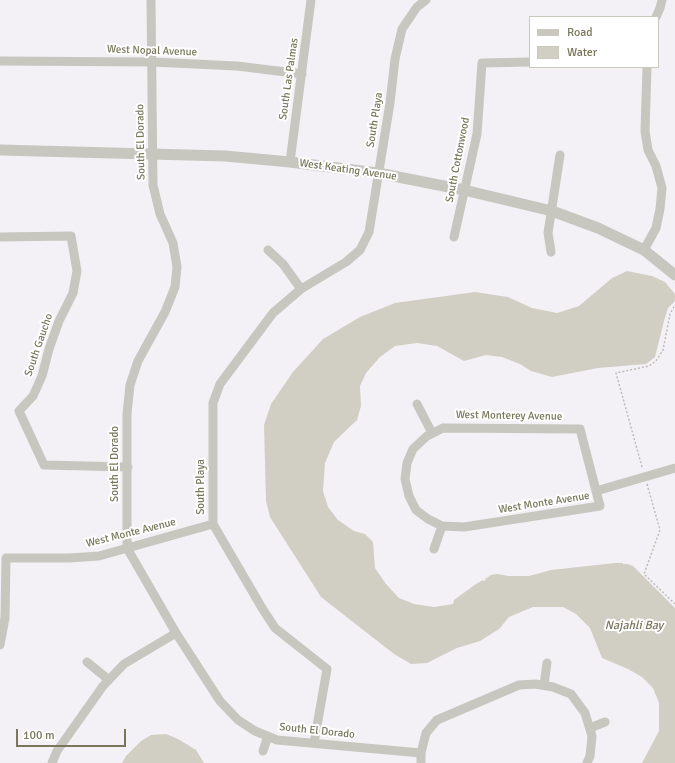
<!DOCTYPE html>
<html>
<head>
<meta charset="utf-8">
<style>
  body { margin:0 }
  #map { position:relative; width:675px; height:763px; overflow:hidden; background:#f3f1f5; font-family:Signika,sans-serif }
  canvas { display:block }
  .legend { position:absolute; left:529px; top:16px; width:130px; height:52px; box-sizing:border-box; background:#fff; border:1px solid #c9c9bd; margin:0; padding:5px 7px; list-style:none; font-size:12px; color:#78775b }
  .legend li { display:flex; align-items:center; gap:8px; height:20px }
  .legend b { width:20px; border:1px solid #c9c9bd }
  .scale { position:absolute; left:16px; top:729px; width:110px; height:18px; box-sizing:border-box; border:2px solid #78775b; border-top:0; padding-left:5px; font-size:12px; line-height:14px; white-space:nowrap; color:#78775b; -webkit-text-stroke:3px #fff; paint-order:stroke }
</style>
</head>
<body>
<div id="map">
<canvas width="675" height="763"></canvas>
<ul class="legend">
<li><b style="height:5px;background:#c7c7c0"></b>Road</li>
<li><b style="height:11px;background:#d1cfc4"></b>Water</li>
</ul>
<div class="scale">100 m</div>
</div>
<script>
const ctx = document.querySelector('canvas').getContext('2d');
ctx.lineJoin = 'round';
function fill(path, color) {
  ctx.fillStyle = color;
  ctx.fill(path, 'evenodd');
}
function shape(rows) {
  const path = new Path2D();
  for (const r of rows) {
    path.moveTo(r[0], r[1]);
    for (let i = 2; i < r.length; i += 2) path.lineTo(r[i], r[i + 1]);
  }
  return path;
}
function trace(path, color, width, dash) {
  ctx.strokeStyle = color;
  ctx.lineWidth = width;
  ctx.lineCap = dash ? 'butt' : 'round';
  ctx.setLineDash(dash || []);
  ctx.stroke(path);
}
function write(font, color, halo, rows, align = 'center') {
  ctx.font = font + ' Signika,sans-serif';
  ctx.lineWidth = 4;
  ctx.setLineDash([]);
  ctx.textBaseline = 'middle';
  ctx.strokeStyle = halo;
  ctx.fillStyle = color;
  for (const [text, x, y, turn = 0] of rows) {
    ctx.save();
    ctx.translate(x, y);
    ctx.rotate((+turn || 0) * Math.PI / 180);
    ctx.textAlign = isNaN(turn) ? turn : align;
    if (halo) ctx.strokeText(text, 0, 0);
    ctx.fillText(text, 0, 0);
    ctx.restore();
  }
}
fill(shape([
  [627,271,652,276,665,282,675,294,675,301,668,308,664,321,655,357,646,364,598,368,552,377,531,371,520,364,502,357,486,355,464,361,437,346,417,343,395,346,380,357,366,373,360,386,361,406,357,420,334,442,325,463,323,491,328,507,338,520,354,531,365,534,373,542,375,568,386,584,399,598,414,604,434,607,453,604,454,600,476,584,483,580,484,581,486,580,485,579,491,575,497,574,509,576,529,576,551,570,615,563,623,563,623,564,627,564,633,566,675,608,675,763,642,763,659,731,659,703,653,688,642,677,628,669,602,658,590,628,576,614,563,607,533,607,509,617,499,629,480,641,457,648,427,663,411,664,394,654,321,597,270,517,266,501,264,425,271,404,293,372,323,339,360,317,395,303,475,292,508,297,532,308,557,313,579,306,612,278],
  [166,734,178,739,196,750,204,763,122,763,126,756,141,741,151,735]
]), '#d1cfc4');
trace(shape([
  [642,467,616,373,649,366,656,361,663,350,670,314,675,305],
  [647,484,660,530,644,574,675,604]
]), '#bdbdb7', 1.5, [2, 2]);
trace(shape([
  [151,0,153,185,160,214,173,243,177,267,175,287,165,312,138,361,130,385,127,414,127,548,176,633,220,701,238,720,255,731,277,740,421,753],
  [656,17,660,8,662,0],
  [0,61,152,62,237,66,302,74],
  [290,162,311,0],
  [0,237,71,236,77,271,73,293,59,321,49,349,42,376,33,396,19,411,44,465,128,467],
  [454,237,477,134,482,63,530,62],
  [268,250,283,264,301,289],
  [644,250,656,228,660,209,662,188,656,166,648,150,645,131,647,67],
  [551,252,548,233,560,155],
  [417,404,432,433],
  [443,428,580,429,600,506,464,527,442,526,428,519,416,510,409,496,405,479,407,463,413,449,427,436,443,428],
  [596,491,675,468],
  [434,549,442,526],
  [0,645,5,618,6,558,69,558,99,556,213,524],
  [87,662,109,680],
  [544,685,547,663],
  [590,728,605,722],
  [314,743,327,669,275,628,262,608,213,524,213,403,220,384,273,313,301,289,346,262,360,250,369,232,390,103,395,59,402,29,417,7,426,0],
  [263,751,268,736],
  [52,763,57,751,103,686,124,664,176,633],
  [421,763,421,753,426,733,437,720,519,685,535,684,553,687,571,694,585,713,592,736,590,756,587,763]
]), '#c7c7c0', 9);
trace(shape([
  [0,150,225,156,290,162,378,173,464,190,552,211,598,228,644,250,675,275]
]), '#c7c7c0', 11);
write('11px', '#78775b', '#fff', [
  ["West Nopal Avenue",152,51,2],
  ["South Las Palmas",289,79,-82],
  ["South Playa",375,120,-81],
  ["South El Dorado",141,142,-91],
  ["South Cottonwood",458,160,-79],
  ["West Keating Avenue",348,170,8],
  ["South Gaucho",39,345,-71],
  ["West Monterey Avenue",509,416,1],
  ["South El Dorado",115,464,-90],
  ["South Playa",201,487,-90],
  ["West Monte Avenue",544,503,-9],
  ["West Monte Avenue",131,533,-14],
  ["South El Dorado",317,731,6]
]);
write('italic 12px', '#79735a', '#fff', [
  ["Najahli Bay",634,626]
]);
</script>
</body>
</html>
